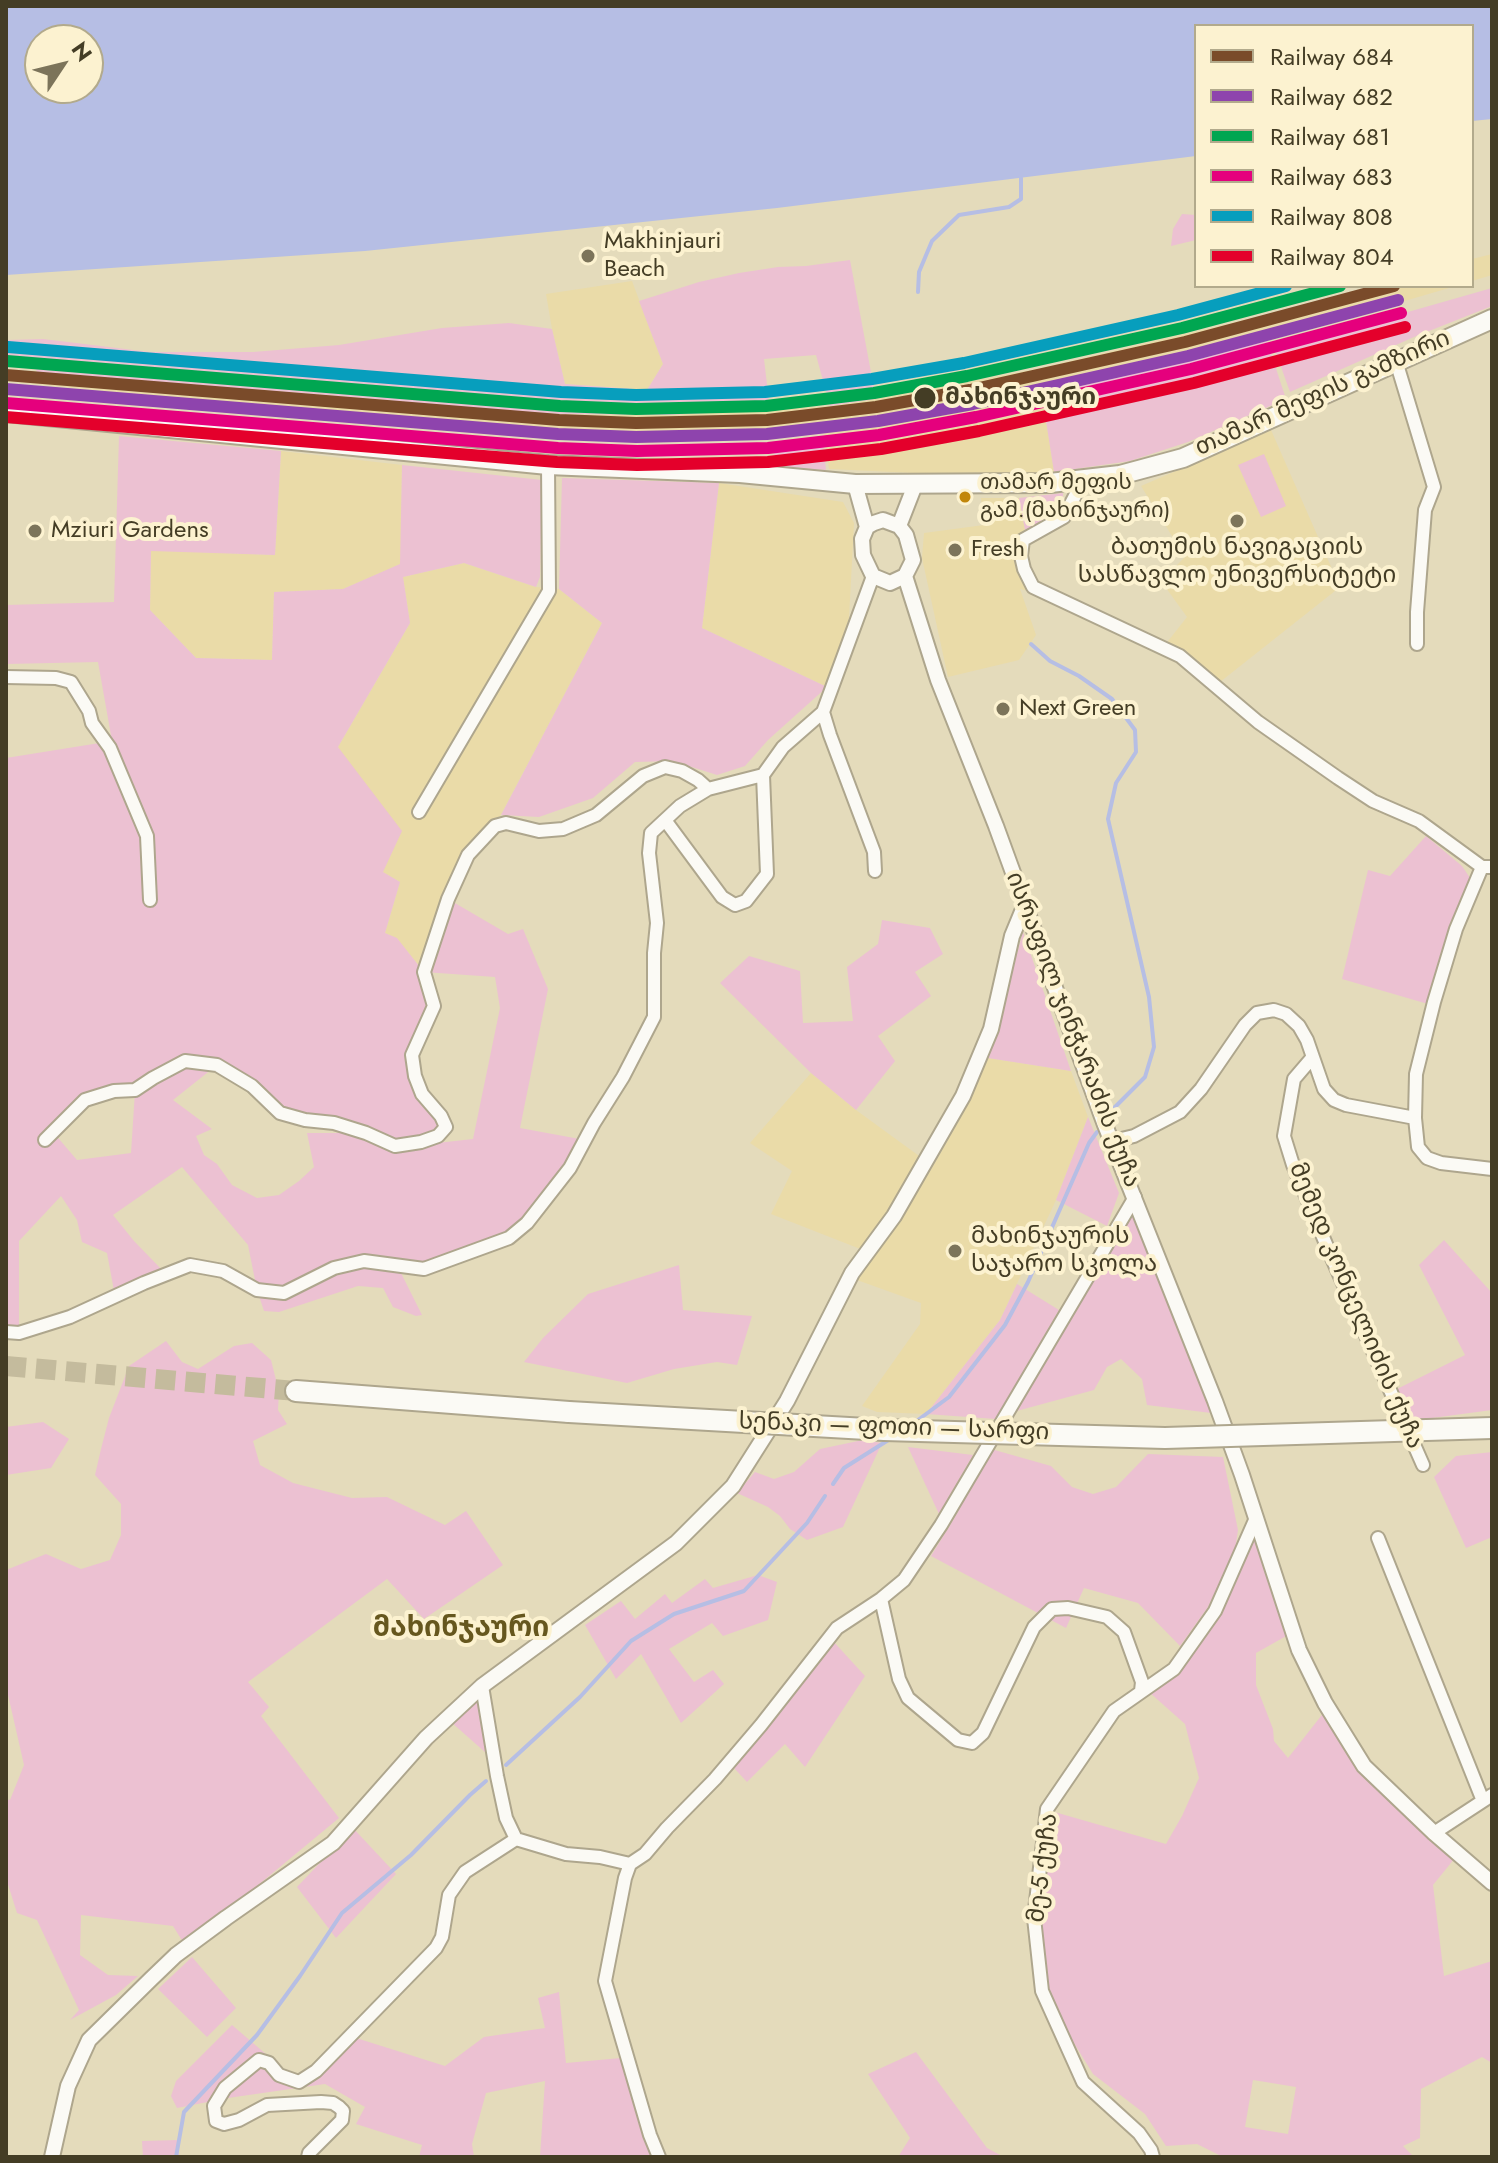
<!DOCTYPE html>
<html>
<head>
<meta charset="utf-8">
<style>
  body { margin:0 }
  #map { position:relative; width:1498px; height:2163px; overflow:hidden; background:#e4dbbb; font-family:Jost,sans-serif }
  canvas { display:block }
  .frame { position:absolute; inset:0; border:8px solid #443d25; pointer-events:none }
  .legend { position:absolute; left:1194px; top:24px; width:280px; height:264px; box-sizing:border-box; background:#fcf2d0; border:2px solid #b2aa8c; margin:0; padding:10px 14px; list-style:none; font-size:24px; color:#443d25 }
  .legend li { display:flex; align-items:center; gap:16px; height:40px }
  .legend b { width:40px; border:2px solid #b2aa8c }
  .north { position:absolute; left:24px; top:24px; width:80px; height:80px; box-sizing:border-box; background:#fcf2d0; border:2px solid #b2aa8c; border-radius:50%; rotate:55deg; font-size:22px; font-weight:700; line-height:32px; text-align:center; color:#443d25 }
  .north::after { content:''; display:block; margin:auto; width:28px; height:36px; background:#7c745a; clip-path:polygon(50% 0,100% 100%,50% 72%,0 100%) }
</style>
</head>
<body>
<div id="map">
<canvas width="1498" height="2163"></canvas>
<div class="frame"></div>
<ul class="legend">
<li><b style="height:10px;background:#7a4b2a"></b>Railway 684</li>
<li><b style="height:10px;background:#8e44ad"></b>Railway 682</li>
<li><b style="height:10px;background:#00a651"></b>Railway 681</li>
<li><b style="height:10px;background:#e5007d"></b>Railway 683</li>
<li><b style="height:10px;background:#079ebd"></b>Railway 808</li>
<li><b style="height:10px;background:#e4002b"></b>Railway 804</li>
</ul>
<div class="north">N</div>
</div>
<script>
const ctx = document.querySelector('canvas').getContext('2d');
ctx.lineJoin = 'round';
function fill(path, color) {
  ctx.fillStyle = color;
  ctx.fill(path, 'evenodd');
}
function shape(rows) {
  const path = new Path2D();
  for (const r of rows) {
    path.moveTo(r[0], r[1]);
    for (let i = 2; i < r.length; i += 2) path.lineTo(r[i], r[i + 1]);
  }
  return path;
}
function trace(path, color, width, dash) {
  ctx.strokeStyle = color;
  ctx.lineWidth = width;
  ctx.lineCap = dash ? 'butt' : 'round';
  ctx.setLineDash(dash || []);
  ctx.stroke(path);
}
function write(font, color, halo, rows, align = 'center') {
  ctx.font = font + ' Jost,"Noto Sans Georgian",sans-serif';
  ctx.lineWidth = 8;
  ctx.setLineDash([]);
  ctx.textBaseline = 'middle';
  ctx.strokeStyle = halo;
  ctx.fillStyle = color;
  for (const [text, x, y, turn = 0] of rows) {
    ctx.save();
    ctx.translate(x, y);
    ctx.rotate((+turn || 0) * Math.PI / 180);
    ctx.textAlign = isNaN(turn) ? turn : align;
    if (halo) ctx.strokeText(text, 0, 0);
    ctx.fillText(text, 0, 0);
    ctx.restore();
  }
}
fill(shape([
  [1492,254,1492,275,1472,281,1472,259],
  [632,281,663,364,647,390,565,384,552,329,546,294],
  [1374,286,1456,286,1267,341,1042,395,1054,472,998,477,829,469,824,431,777,437,642,443,559,437,6,381,6,370,364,398,496,411,559,414,667,415,830,406,876,399,1036,369,1291,309],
  [1271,430,1340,587,1220,682,1165,645,1187,617,1161,581,1185,557,1141,486],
  [281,451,402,465,401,564,343,589,274,592,272,660,196,658,150,610,151,550,275,555],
  [719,483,843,502,854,523,849,618,832,682,827,687,702,628],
  [981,498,1019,498,1025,530,1019,537,1019,554,1029,591,1020,589,1036,635,1019,660,948,677,922,558,924,533,984,525],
  [464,563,536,587,559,589,602,623,495,826,468,855,424,972,397,939,385,933,400,882,382,872,338,747,410,623,403,577],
  [988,1058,1071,1071,1088,1117,1056,1200,1000,1320,926,1414,877,1412,862,1406,920,1324,921,1303,857,1280,898,1223,932,1168,970,1101],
  [811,1073,856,1110,926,1161,868,1252,771,1214,792,1171,750,1143]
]), '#eadba8');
fill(shape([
  [1182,214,1196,215,1196,240,1171,246,1173,229],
  [850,260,876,399,830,406,816,355,764,359,770,410,667,415,559,414,496,411,364,398,38,373,32,364,6,361,6,340,43,339,150,352,253,352,339,345,442,328,509,323,552,329,565,384,647,390,663,364,639,301,699,282,739,273,778,267,806,266],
  [1492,288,1492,306,1414,337,1290,392,1275,350],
  [1267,341,1286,399,1188,442,1130,461,1054,472,1042,395],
  [119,436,281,451,275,555,151,551,150,610,196,658,272,660,274,592,343,589,400,564,402,465,542,480,540,577,536,587,464,563,403,577,410,623,338,747,402,831,383,872,400,882,385,933,397,938,423,971,448,899,508,934,523,929,548,989,520,1128,585,1140,509,1238,424,1269,398,1267,422,1315,416,1316,393,1307,383,1288,358,1286,279,1312,264,1311,257,1290,248,1245,182,1167,113,1215,134,1241,166,1274,115,1296,107,1253,82,1242,77,1220,61,1196,19,1241,19,1333,6,1332,6,758,112,741,98,662,6,664,6,605,114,602],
  [424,972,495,977,500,1008,473,1139,437,1143,441,1116,415,1076,412,1055,434,1006],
  [217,1065,280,1113,362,1133,307,1133,314,1167,299,1181,279,1195,257,1198,232,1185,217,1164,204,1155,196,1136,212,1129,173,1100],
  [135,1091,131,1153,77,1160,53,1132,85,1100],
  [823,441,826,470,778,466,772,446],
  [1264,454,1286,506,1261,517,1238,465],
  [562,478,719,483,702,628,827,687,768,740,745,766,717,775,673,761,635,762,593,798,539,817,501,815,602,623,559,589],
  [1063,493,1063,511,1047,523,1025,530,1019,498],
  [1426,836,1462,866,1470,878,1452,924,1428,1004,1342,979,1368,870,1390,876],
  [882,920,930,928,943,954,915,972,931,996,878,1036,895,1061,856,1110,811,1073,720,983,749,956,800,971,803,1023,853,1021,847,967,878,944],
  [1023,932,1071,1071,988,1058],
  [1088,1117,1119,1193,1107,1226,1056,1200],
  [1134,1210,1211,1413,1147,1405,1142,1379,1121,1359,1107,1367,1094,1390,1013,1412],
  [1444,1240,1492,1293,1492,1410,1432,1418,1407,1428,1391,1392,1465,1355,1419,1265],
  [679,1265,683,1310,752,1316,737,1365,717,1362,674,1369,627,1383,524,1362,543,1338,588,1294],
  [1017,1284,1059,1310,996,1419,926,1414,1000,1320],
  [166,1341,182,1362,198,1369,234,1346,252,1343,271,1360,279,1392,278,1410,287,1424,253,1441,260,1465,293,1483,352,1498,387,1497,445,1525,466,1511,503,1565,424,1619,387,1579,248,1682,269,1707,261,1716,339,1818,228,1910,183,1942,173,1926,81,1915,80,1955,108,1975,138,1976,116,1995,70,2020,79,2010,37,1920,17,1913,6,1878,6,1799,10,1800,24,1765,6,1686,6,1570,46,1554,81,1569,110,1560,121,1535,121,1504,95,1475,101,1449,109,1418,129,1366],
  [43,1422,69,1439,51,1468,6,1475,6,1427],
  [863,1440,882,1443,843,1527,807,1540,790,1529,780,1516,768,1507,737,1493,755,1472,774,1479,794,1472,820,1449],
  [908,1447,973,1455,939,1514],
  [991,1449,1051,1466,1072,1487,1093,1494,1116,1487,1148,1454,1223,1457,1238,1530,1235,1550,1208,1607,1180,1646,1138,1603,1084,1588,1066,1628,931,1556,955,1517],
  [1492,1452,1492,1537,1466,1548,1434,1477,1456,1456],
  [1254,1533,1264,1568,1288,1635,1256,1653,1256,1685,1273,1729,1274,1741,1288,1758,1325,1711,1455,1858,1433,1885,1444,1976,1492,1961,1492,2063,1482,2057,1421,2089,1420,2138,1403,2146,1414,2157,1223,2157,1197,2144,1166,2146,1145,2114,1093,2074,1042,1991,1039,1918,1051,1811,1166,1844,1182,1816,1199,1778,1185,1724,1149,1692,1182,1670,1222,1614],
  [1253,2080,1296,2087,1288,2134,1245,2127],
  [758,1575,777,1582,768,1620,723,1636,712,1623,669,1649,694,1682,713,1670,724,1684,681,1723,641,1654,616,1679,585,1625,621,1601,635,1619,665,1594,672,1603,705,1579,713,1588],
  [833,1641,865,1676,805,1767,785,1744,747,1782,734,1768],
  [478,1701,486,1753,451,1722],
  [353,1828,396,1874,336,1938,297,1887],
  [192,1957,236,2008,207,2037,158,1989],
  [559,1992,566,2063,621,2058,653,2157,540,2157,545,2081,486,2093,472,2144,474,2157,419,2157,422,2145,356,2124,365,2107,325,2084,228,2098,177,2108,171,2096,176,2081,232,2025,295,2079,317,2078,353,2037,445,2066,484,2037,545,2028,538,1998],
  [916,2052,987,2148,1004,2157,898,2157,910,2138,868,2074],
  [178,2140,179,2157,143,2157,142,2141]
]), '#ecc1d2');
fill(shape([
  [6,6,1492,6,1492,119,1472,121,1472,26,1196,26,1196,156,777,208,365,251,6,275],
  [40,40,88,40,88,88,40,88]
]), '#b6bee4');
trace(shape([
  [918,292,919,272,932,241,959,215,1009,207,1021,199,1021,178],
  [1031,644,1050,661,1079,676,1112,699,1135,730,1136,752,1116,783,1108,819,1149,997,1154,1047,1145,1077,1112,1110],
  [914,1423,949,1397,1005,1325,1028,1282,1089,1143,1097,1132],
  [833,1484,844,1468,890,1439],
  [506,1765,580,1697,631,1641,674,1614,744,1591,807,1523,825,1496],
  [176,2157,184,2112,257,2035,300,1976,342,1913,411,1855,470,1795,486,1781]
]), '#b6bee4', 4);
trace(shape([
  [6,1366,296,1391]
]), '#c4bb9d', 20, [20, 10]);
const minor = shape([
  [1396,361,1434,487,1425,510,1417,612,1417,644],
  [1079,480,1076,494,1064,517,1023,540,1021,556,1024,569,1033,587,1180,656,1258,722,1338,778,1373,801,1419,821,1482,867,1492,867],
  [6,677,56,678,71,682,89,711,92,723,110,748,147,836,150,900],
  [823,712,830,735,874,852,875,871],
  [419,812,549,591,548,465],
  [665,820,722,897,735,905,746,901,767,874,763,775],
  [1482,867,1456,929,1434,1002,1416,1074,1415,1118,1418,1147,1427,1158,1441,1163,1492,1169],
  [1312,1058,1294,1079,1284,1136,1293,1165,1331,1256,1423,1465],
  [45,1140,85,1100,114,1091,135,1090,153,1078,185,1061,217,1065,252,1086,280,1113,305,1120,334,1123,366,1133,395,1146,421,1142,438,1136,446,1127,441,1116,422,1094,415,1076,412,1055,434,1006,424,972,448,899,468,855,495,826,506,823,539,831,563,829,596,815,643,776,665,767,682,771,698,780,708,789],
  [1113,1141,1134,1136,1180,1112,1201,1089,1245,1025,1257,1013,1274,1010,1286,1014,1299,1026,1307,1040,1324,1089,1334,1100,1346,1105,1415,1118],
  [6,1332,19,1333,70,1317,144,1283,190,1265,223,1271,257,1290,284,1293,334,1268,364,1261,424,1269,509,1238,527,1223,570,1168,594,1123,623,1077,654,1017,654,953,657,923,649,853,651,833,680,806,708,789,763,775,783,747,823,712,873,576],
  [1378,1538,1483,1801],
  [881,1599,899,1679,908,1698,958,1740,972,1743,983,1733,1034,1627,1052,1609,1068,1608,1107,1617,1124,1632,1142,1682,1141,1691],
  [482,1686,497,1776,506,1818,516,1839],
  [1434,1833,1492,1795],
  [630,1864,625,1878,605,1981,650,2135,659,2157],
  [308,2157,309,2153,342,2120,343,2111,339,2107,333,2103,321,2102,267,2105,239,2120,224,2124,216,2121,214,2106,225,2088,259,2060,269,2063,279,2075,299,2082,316,2071,436,1948,442,1937,449,1895,465,1872,516,1839,566,1854,600,1857,630,1864,645,1854,667,1828,715,1779,761,1725,837,1628,881,1599,904,1580,941,1525,1135,1197],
  [1153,2157,1151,2150,1139,2133,1083,2082,1042,1991,1034,1918,1047,1809,1114,1711,1174,1669,1215,1611,1256,1518]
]);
const tertiary = shape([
  [855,484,867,527,862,539,863,555,873,576,890,583,905,576],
  [899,526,906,535,913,560,905,576,938,680,996,826,1105,1125,1215,1401,1242,1475,1299,1650,1325,1703,1364,1766,1434,1833,1492,1883],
  [899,526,915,485],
  [867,527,874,523,883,520,899,526],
  [52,2157,68,2086,89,2040,151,1979,176,1955,226,1918,333,1843,426,1738,482,1686,676,1543,733,1486,787,1401,852,1273,894,1216,963,1096,991,1029,1012,936,1024,907]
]);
const primary = shape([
  [6,412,548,465,740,473,855,484,1050,483,1120,475,1183,458,1492,319]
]);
const trunk = shape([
  [296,1391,569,1412]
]);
trace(minor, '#aea68d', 16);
trace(tertiary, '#aea68d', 18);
trace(primary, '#aea68d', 22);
trace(trunk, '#aea68d', 24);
trace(minor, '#fbfaf5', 12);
trace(tertiary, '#fbfaf5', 14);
trace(primary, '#fbfaf5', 18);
trace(trunk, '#fbfaf5', 20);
const trunkBridge = shape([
  [569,1412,884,1430,1165,1438,1492,1428]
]);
trace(trunkBridge, '#aea68d', 24, []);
trace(trunkBridge, '#fbfaf5', 20);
trace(shape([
  [6,375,559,420,636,423,767,420,876,407,970,390,1185,342,1394,286]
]), '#7a4b2a', 12);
trace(shape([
  [6,389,558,434,636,437,767,434,878,421,973,404,1188,356,1398,300]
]), '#8e44ad', 12);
trace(shape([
  [7,361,560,406,636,409,766,406,874,393,967,376,1182,328,1340,286]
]), '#00a651', 12);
trace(shape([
  [6,403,558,448,637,451,768,448,879,435,976,417,1191,369,1401,313]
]), '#e5007d', 12);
trace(shape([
  [8,347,561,392,636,395,765,392,872,379,964,363,1178,315,1286,286]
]), '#079ebd', 12);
trace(shape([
  [6,417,557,462,637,465,768,462,881,449,979,431,1194,383,1405,327]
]), '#e4002b', 12);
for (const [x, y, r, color] of [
  [588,256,8,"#7c745a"],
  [925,398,12,"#443d25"],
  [965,497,7,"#c1860b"],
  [1237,521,8,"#7c745a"],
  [35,531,8,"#7c745a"],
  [955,550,8,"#7c745a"],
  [1003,709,8,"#7c745a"],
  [955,1251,8,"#7c745a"]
]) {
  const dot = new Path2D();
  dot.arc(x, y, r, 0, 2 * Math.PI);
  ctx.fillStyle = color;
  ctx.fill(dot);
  trace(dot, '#fcf2d0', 3);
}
write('22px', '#443d25', '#fcf2d0', [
  ["თამარ მეფის",980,484],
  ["გამ.(მახინჯაური)",980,512]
], 'left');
write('24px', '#443d25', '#fcf2d0', [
  ["Makhinjauri",604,242],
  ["Beach",604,270],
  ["Mziuri Gardens",51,531],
  ["ბათუმის ნავიგაციის",1237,548,"center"],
  ["სასწავლო უნივერსიტეტი",1237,576,"center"],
  ["Fresh",971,550],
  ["Next Green",1019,709],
  ["მახინჯაურის",971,1237],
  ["საჯარო სკოლა",971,1265]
], 'left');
write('24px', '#443d25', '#fcf2d0', [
  ["თამარ მეფის გამზირი",1323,394,-24],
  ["ისრაფილ ჯინჭარაძის ქუჩა",1072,1030,69],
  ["მემედ კონცელიძის ქუჩა",1355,1306,67],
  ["სენაკი — ფოთი — სარფი",894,1428,2],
  ["მე-5 ქუჩა",1044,1868,-83]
]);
write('bold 24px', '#443d25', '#fcf2d0', [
  ["მახინჯაური",945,398]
], 'left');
write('bold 28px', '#66571e', '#fcf2d0', [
  ["მახინჯაური",461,1629]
]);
</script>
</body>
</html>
